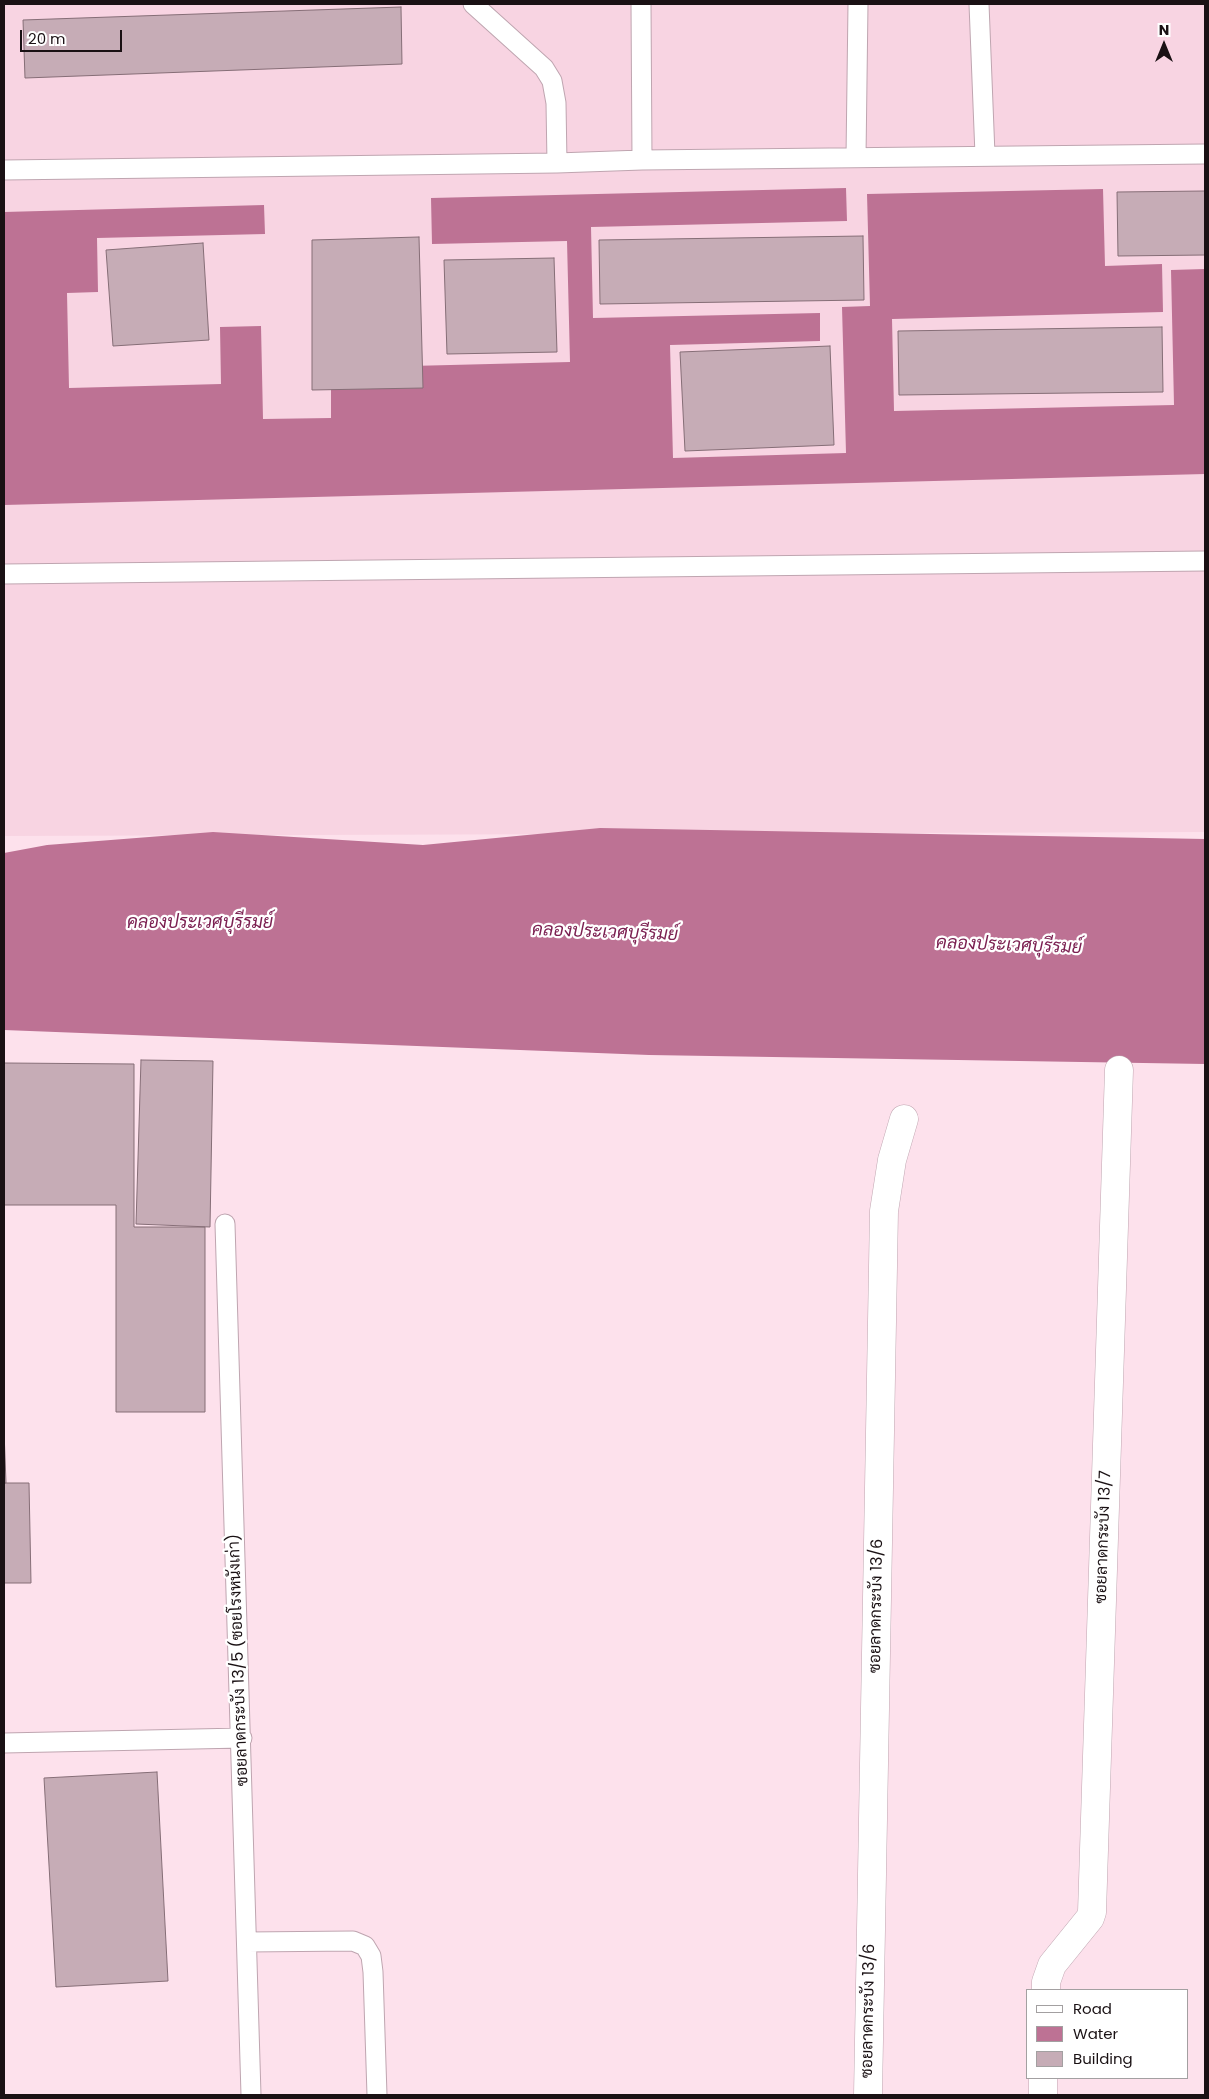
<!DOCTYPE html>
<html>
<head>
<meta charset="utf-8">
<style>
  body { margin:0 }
  #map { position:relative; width:1209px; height:2099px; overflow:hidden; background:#fde1ec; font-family:Poppins,sans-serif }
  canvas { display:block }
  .frame { position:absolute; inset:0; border:5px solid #1a1114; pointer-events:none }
  .legend { position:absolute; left:1026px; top:1989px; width:162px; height:90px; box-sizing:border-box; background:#fff; border:1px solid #a3a0a1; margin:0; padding:6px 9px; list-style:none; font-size:15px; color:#1a1114 }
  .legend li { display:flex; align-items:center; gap:10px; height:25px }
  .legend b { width:25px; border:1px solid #a3a0a1 }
  .north { position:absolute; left:1139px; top:20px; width:50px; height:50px; -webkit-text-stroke:4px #fff; paint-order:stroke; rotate:0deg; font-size:14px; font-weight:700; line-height:20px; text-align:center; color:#1a1114 }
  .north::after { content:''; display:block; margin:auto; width:18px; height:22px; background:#1a1114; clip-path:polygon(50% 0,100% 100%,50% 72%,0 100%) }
  .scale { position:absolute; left:20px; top:30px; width:102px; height:22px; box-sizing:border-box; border:2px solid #1a1114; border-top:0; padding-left:6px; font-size:15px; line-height:18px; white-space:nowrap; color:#1a1114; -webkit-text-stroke:4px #fff; paint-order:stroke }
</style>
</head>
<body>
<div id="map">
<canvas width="1209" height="2099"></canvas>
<div class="frame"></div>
<ul class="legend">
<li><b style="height:6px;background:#fff"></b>Road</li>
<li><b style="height:14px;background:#bd7294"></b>Water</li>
<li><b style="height:14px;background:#c6acb6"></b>Building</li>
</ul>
<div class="north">N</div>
<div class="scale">20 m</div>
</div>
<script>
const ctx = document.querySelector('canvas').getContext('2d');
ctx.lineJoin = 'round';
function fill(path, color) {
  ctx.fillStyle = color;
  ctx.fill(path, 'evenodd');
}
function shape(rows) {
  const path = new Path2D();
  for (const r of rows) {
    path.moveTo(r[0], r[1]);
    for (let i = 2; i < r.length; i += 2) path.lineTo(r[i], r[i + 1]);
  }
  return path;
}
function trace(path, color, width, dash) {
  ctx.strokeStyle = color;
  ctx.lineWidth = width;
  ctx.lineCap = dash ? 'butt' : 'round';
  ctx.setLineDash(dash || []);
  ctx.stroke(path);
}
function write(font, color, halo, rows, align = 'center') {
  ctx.font = font + ' Poppins,Sarabun,sans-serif';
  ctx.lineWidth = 4.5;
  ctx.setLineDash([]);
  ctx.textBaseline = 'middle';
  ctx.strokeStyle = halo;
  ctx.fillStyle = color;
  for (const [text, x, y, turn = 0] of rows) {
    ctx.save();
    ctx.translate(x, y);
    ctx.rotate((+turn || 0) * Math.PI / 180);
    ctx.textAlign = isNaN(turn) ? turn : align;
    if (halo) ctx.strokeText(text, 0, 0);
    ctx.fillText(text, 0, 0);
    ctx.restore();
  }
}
fill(shape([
  [4,4,1205,4,1205,832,4,836]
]), '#f8d4e2');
fill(shape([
  [846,188,847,221,591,227,593,318,820,313,820,341,670,345,673,458,846,453,842,307,870,306,867,194,1103,189,1105,266,1162,264,1163,312,892,319,894,411,1174,405,1171,270,1205,269,1205,474,4,505,4,212,264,205,265,234,97,238,98,292,67,293,69,388,221,384,220,327,261,326,263,419,331,418,331,368,570,362,567,241,432,244,431,198],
  [600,828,1205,839,1205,1064,649,1055,4,1030,4,853,47,845,213,832,423,845]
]), '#bd7294');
const building = shape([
  [401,7,402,64,25,78,23,20,401,7],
  [1205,191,1205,255,1118,256,1117,192,1205,191],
  [863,236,864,300,600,304,599,240,863,236],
  [419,237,423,388,312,390,312,240,419,237],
  [203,243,209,340,113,346,106,250,203,243],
  [554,258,557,352,447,354,444,260,554,258],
  [1162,327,1163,392,899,395,898,331,1162,327],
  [830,346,834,445,685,451,680,352,830,346],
  [141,1060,213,1061,210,1227,136,1224,141,1060],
  [4,1063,134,1064,134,1227,205,1227,205,1412,116,1412,116,1205,4,1205,4,1063],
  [4,1431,6,1483,4,1483,4,1431],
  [4,1483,29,1483,31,1583,4,1583,4,1483],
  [157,1772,168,1981,56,1987,44,1778,157,1772]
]);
fill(building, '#c6acb6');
trace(building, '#866e77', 1);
const service = shape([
  [473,4,544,68,552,81,556,103,557,163],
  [641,4,642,160],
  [979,4,985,155],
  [856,157,858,4],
  [4,170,557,163,642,160,1205,154],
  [4,574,1205,561],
  [225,1224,251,2095],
  [4,1743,242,1738],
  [247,1942,353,1941,365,1946,371,1956,373,1972,377,2095]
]);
const minor = shape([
  [1046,1990,1046,1982,1052,1965,1090,1918,1092,1912,1119,1070],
  [868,2095,884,1211,892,1160,904,1119],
  [1043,2095,1043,2078]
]);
trace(service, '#bfa5b0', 21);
trace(minor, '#bfa5b0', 29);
trace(service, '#fff', 19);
trace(minor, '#fff', 28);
write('16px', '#1a1114', '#fff', [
  ["ซอยลาดกระบัง 13/7",1104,1537,-88],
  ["ซอยลาดกระบัง 13/6",877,1606,-89],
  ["ซอยลาดกระบัง 13/5 (ซอยโรงหนังเก่า)",239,1660,-92],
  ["ซอยลาดกระบัง 13/6",869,2011,-89]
]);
write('italic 18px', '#7c2152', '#fff', [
  ["คลองประเวศบุรีรมย์",200,923],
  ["คลองประเวศบุรีรมย์",605,933,2],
  ["คลองประเวศบุรีรมย์",1009,946,2]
]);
</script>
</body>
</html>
